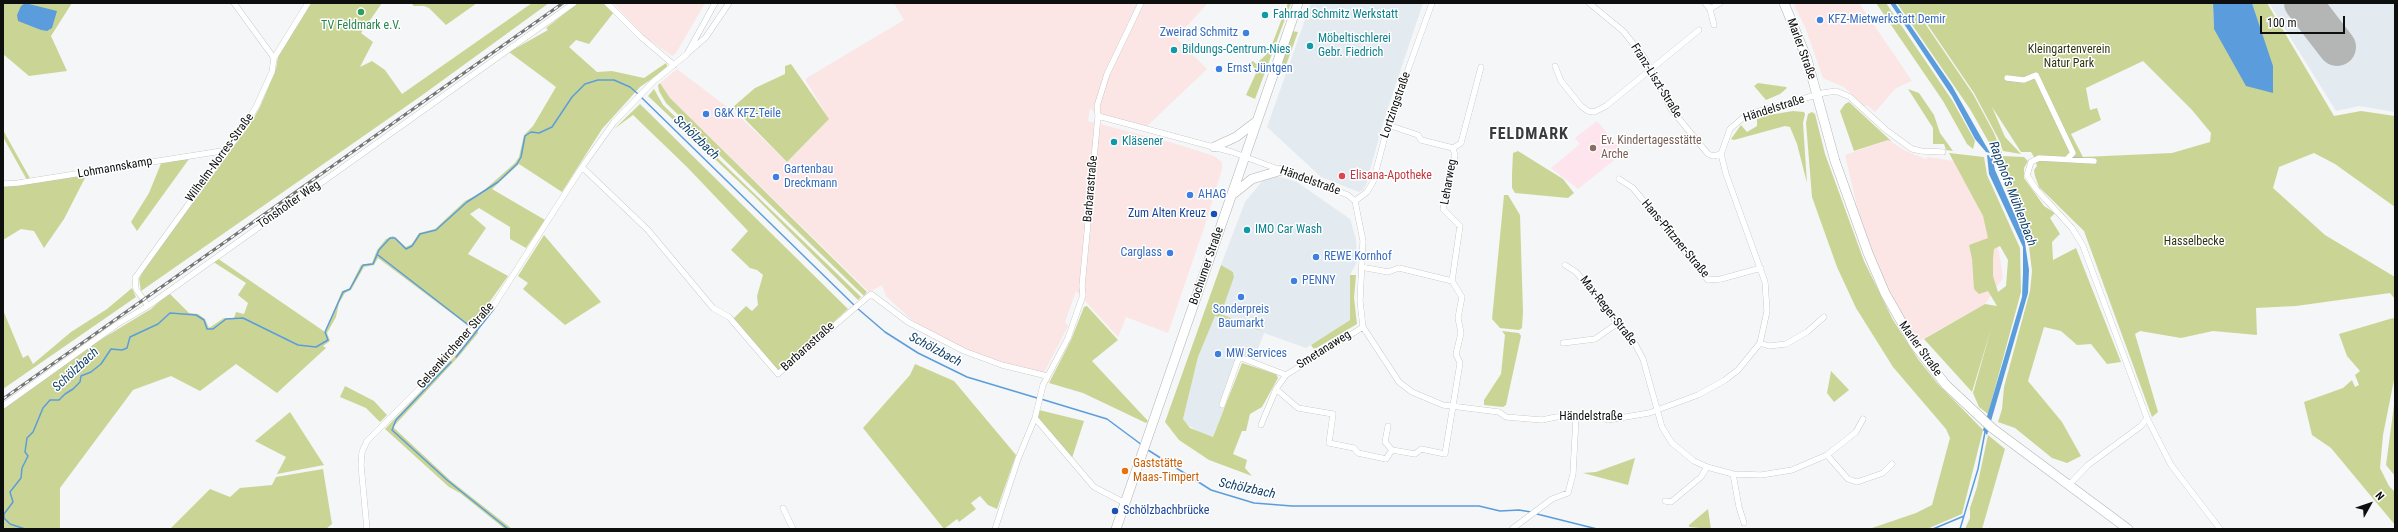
<!DOCTYPE html>
<html>
<head>
<meta charset="utf-8">
<style>
  body { margin:0 }
  #map { position:relative; width:2398px; height:532px; overflow:hidden; background:#f4f6f7; font-family:"Roboto Condensed",sans-serif }
  canvas { display:block }
  .frame { position:absolute; inset:0; border:4px solid #0d0e0e; pointer-events:none }
  .north { position:absolute; left:2350px; top:484px; width:40px; height:40px; -webkit-text-stroke:3px #fff; paint-order:stroke; rotate:50deg; font-size:11px; font-weight:700; line-height:16px; text-align:center; color:#0d0e0e }
  .north::after { content:''; display:block; margin:auto; width:14px; height:18px; background:#0d0e0e; clip-path:polygon(50% 0,100% 100%,50% 72%,0 100%) }
  .scale { position:absolute; left:2260px; top:16px; width:85px; height:18px; box-sizing:border-box; border:2px solid #0d0e0e; border-top:0; padding-left:5px; font-size:12px; line-height:14px; white-space:nowrap; color:#0d0e0e; -webkit-text-stroke:3px #fff; paint-order:stroke }
</style>
</head>
<body>
<div id="map">
<canvas width="2398" height="532"></canvas>
<div class="frame"></div>
<div class="north">N</div>
<div class="scale">100 m</div>
</div>
<script>
const ctx = document.querySelector('canvas').getContext('2d');
ctx.lineJoin = 'round';
function fill(path, color) {
  ctx.fillStyle = color;
  ctx.fill(path, 'evenodd');
}
function shape(rows) {
  const path = new Path2D();
  for (const r of rows) {
    path.moveTo(r[0], r[1]);
    for (let i = 2; i < r.length; i += 2) path.lineTo(r[i], r[i + 1]);
  }
  return path;
}
function trace(path, color, width, dash) {
  ctx.strokeStyle = color;
  ctx.lineWidth = width;
  ctx.lineCap = dash ? 'butt' : 'round';
  ctx.setLineDash(dash || []);
  ctx.stroke(path);
}
function write(font, color, halo, rows, align = 'center') {
  ctx.font = font + ' "Roboto Condensed",sans-serif';
  ctx.lineWidth = 3;
  ctx.setLineDash([]);
  ctx.textBaseline = 'middle';
  ctx.strokeStyle = halo;
  ctx.fillStyle = color;
  for (const [text, x, y, turn = 0] of rows) {
    ctx.save();
    ctx.translate(x, y);
    ctx.rotate((+turn || 0) * Math.PI / 180);
    ctx.textAlign = isNaN(turn) ? turn : align;
    if (halo) ctx.strokeText(text, 0, 0);
    ctx.fillText(text, 0, 0);
    ctx.restore();
  }
}
fill(shape([
  [1311,3,1423,3,1383,123,1366,185,1363,190,1359,192,1321,177,1267,127],
  [2269,3,2395,3,2395,112,2359,106,2336,111],
  [1269,177,1280,177,1297,182,1350,219,1356,239,1357,262,1350,275,1350,320,1306,348,1264,333,1254,360,1238,354,1220,405,1225,406,1213,437,1202,434,1185,423,1183,419,1191,385,1198,357,1215,315,1263,333,1221,314,1234,277,1233,272,1221,265,1245,202,1264,179]
]), '#e3ebf1');
fill(shape([
  [613,3,705,3,676,53,672,56,644,36],
  [894,3,1208,3,1176,38,1207,69,1145,128,1098,116,1090,108,1088,121,1173,143,1214,156,1222,162,1222,169,1206,222,1168,333,1126,317,1118,337,1076,291,1065,322,1068,326,1044,373,1002,363,964,349,915,323,886,296,882,285,869,292,670,98,660,83,677,69,739,116,787,162,829,119,805,79,904,20],
  [1797,3,1859,3,1912,81,1896,88,1875,112,1868,106,1864,106,1844,87,1823,78,1805,27,1794,5],
  [1888,140,1906,151,1925,159,1928,157,1954,161,1983,216,1999,252,2003,278,1985,304,1914,344,1868,253,1845,155]
]), '#fbe6e5');
fill(shape([
  [1597,121,1623,153,1578,189,1551,168,1580,144,1575,138]
]), '#fde4ed');
fill(shape([
  [3,3,72,3,51,36,67,71,29,76,3,54],
  [310,3,382,3,361,33,373,42,360,67,372,61,385,70,402,94,532,3,549,3,421,96,141,291,139,279,147,264,198,192,249,126,260,107,276,69,278,57],
  [411,3,477,3,446,25,429,8,424,6,414,6],
  [578,3,605,3,614,12,589,44,576,40,569,47,597,72,612,71,644,78,666,63,668,68,640,87,602,129,562,192,519,164,492,189,545,220,526,248,510,239,510,227,479,208,470,214,486,228,468,254,508,276,471,328,378,258,374,265,364,267,351,290,345,293,339,303,336,317,327,333,330,341,323,346,326,348,277,393,236,364,200,391,171,376,133,390,60,488,60,529,3,529,3,409,100,340,151,309,169,293,189,313,198,314,205,319,209,328,224,318,234,318,236,312,244,314,248,303,238,295,246,283,212,261,217,258,325,332,342,291,349,289,361,265,372,263,377,250,386,239,393,236,406,247,412,244,419,233,435,229,465,201,481,193,515,163,519,157,524,135,533,126,556,87,509,52,548,30,546,28],
  [1288,3,1291,3,1255,99,1246,95,1257,71,1250,63,1253,61,1256,64,1269,52],
  [1876,3,1886,3,1952,100,1975,141,1973,149,1967,144,1943,101],
  [1897,3,2213,3,2214,29,2273,93,2272,66,2252,3,2267,3,2334,116,2361,111,2395,116,2395,207,2335,164,2314,153,2279,167,2273,188,2325,235,2395,277,2395,299,2390,293,2296,306,2256,308,2257,335,2213,331,2181,338,2140,331,2135,334,2158,412,2152,417,2084,231,2039,187,2035,176,2034,170,2037,166,2034,157,2031,152,2021,152,1992,107,2005,137,2021,154,2003,151,1998,138,1974,93,1925,21,1924,22,1973,94,1994,133,2002,153,1995,153,1970,109],
  [2143,61,2192,110,2211,133,2210,142,2172,153,2083,157,2071,134,2101,120,2097,108,2090,110,2086,88],
  [1292,31,1298,32,1285,68,1282,62],
  [791,64,829,119,787,162,733,107,755,88,785,74,785,66],
  [660,83,670,98,867,292,864,296,666,103,659,91,658,85],
  [1758,83,1786,87,1787,88,1780,94,1766,100,1754,86],
  [654,89,663,105,861,297,858,300,754,196,648,96],
  [1908,89,1919,93,1934,115,1940,133,1953,151,1946,150,1944,144,1933,144,1933,128],
  [1849,102,1889,139,1892,142,1888,140,1854,151,1840,111,1845,104],
  [640,104,848,309,779,371,775,369,733,319,746,306,752,311,758,305,757,296,763,275,757,270,750,268,731,250,748,231,687,167,633,115,614,129],
  [1793,111,1804,112,1805,114,1803,123,1807,183,1797,144,1790,127,1785,126,1734,140,1731,139,1741,125,1747,132,1757,126,1757,117],
  [1812,112,1815,114,1825,154,1864,261,1893,320,1918,359,1938,384,1983,430,1962,514,1927,529,1869,529,1916,513,1932,505,1950,438,1946,429,1893,367,1856,308,1837,267,1812,197,1806,123,1808,114],
  [3,130,18,157,31,180,27,180,3,137],
  [1518,151,1563,179,1574,193,1568,198,1515,193,1512,188,1512,174,1513,153],
  [1949,153,1984,157,1987,175,2020,248,2021,292,1988,414,1979,407,1973,393,1991,329,1972,392,1924,339,1985,304,1997,306,1988,291,1979,294,1974,289,1972,259,1969,245,1988,238,1983,216],
  [2000,246,2008,260,2006,286,1998,292,1993,276,1993,259,1994,249],
  [2001,156,2024,157,2028,161,2024,168,2024,178,2044,206,2055,213,2050,218,2060,234,2052,242,2053,260,2076,248,2121,362,2107,364,2091,344,2077,345,2061,331,2044,327,2028,381,2062,422,2081,456,2067,463,2052,458,2015,428,1998,422,2002,409,2004,387,2030,291,2032,271,2028,238,1997,166,1996,160,2001,160],
  [189,159,137,231,131,222,149,193,162,161],
  [87,174,64,219,44,248,34,231,21,229,3,240,3,186],
  [1504,195,1508,195,1520,215,1523,312,1522,328,1519,330,1500,328,1492,319],
  [544,235,601,302,565,325,523,289,528,283,518,276],
  [1221,265,1233,272,1234,277,1221,314,1264,332,1215,316,1198,357,1183,419,1190,428,1213,437,1242,363,1276,374,1278,378,1262,407,1250,414,1246,431,1242,431,1233,454,1247,460,1245,468,1252,476,1209,460,1179,440,1165,422],
  [1350,275,1356,275,1354,298,1357,324,1315,349,1313,348,1311,345,1350,320],
  [132,288,136,297,3,389,3,310,23,358,28,355,33,364,71,332,107,309],
  [1087,306,1118,340,1092,361,1148,421,1146,423,1083,393,1049,383,1071,340,1084,307],
  [2393,318,2395,320,2395,375,2383,435,2380,468,2389,486,2395,492,2395,525,2331,448,2312,435,2304,402,2343,388,2352,380,2355,387,2359,385,2355,375,2360,371,2347,356,2339,334],
  [478,328,478,333,460,355,393,427,451,481,512,529,505,529,460,493,449,487,385,429,457,354],
  [1502,331,1519,333,1521,336,1506,405,1503,407,1484,405,1484,400,1501,374,1505,335],
  [915,364,954,381,1016,455,997,509,988,505,980,496,971,503,976,509,959,522,957,519,944,529,863,428,910,375],
  [1831,371,1849,390,1834,402,1827,393],
  [345,386,374,401,387,415,380,422,366,408,340,397],
  [2395,398,2395,476,2386,465],
  [1039,410,1084,421,1072,458,1037,418],
  [290,412,324,465,277,474,286,457,255,441],
  [1988,435,2005,449,1982,529,1965,529,1970,518,1970,508,1977,487],
  [1635,458,1628,485,1583,473,1596,472],
  [323,469,332,524,326,529,170,529,210,489,230,497,240,488,272,485,276,477],
  [1708,509,1711,529,1689,527,1689,525]
]), '#cad595');
fill(shape([
  [25,3,57,11,52,28,47,31,41,30,18,21,17,15,21,6],
  [1890,3,1895,3,1952,86,1990,153,1986,152,1975,139,1952,96],
  [2213,3,2252,3,2273,66,2273,93,2246,86,2214,29],
  [1987,155,1992,156,1995,170,2024,236,2029,270,2028,293,1987,435,1983,430,2022,297,2023,273,2023,247,1989,174]
]), '#5b9ddc');
trace(shape([
  [641,97,854,305],
  [378,255,471,327],
  [857,308,885,332,918,353,967,377,1037,398],
  [456,357,494,309],
  [451,362,396,420,392,430,447,480,508,529],
  [1041,399,1107,419,1142,445],
  [1148,450,1211,490,1254,503,1292,506,1479,506,1500,511,1519,510,1531,512],
  [1537,514,1597,529],
  [25,529,10,524,4,518,4,514,13,502,10,492,21,478,22,468,28,456,25,452,27,438,33,432,43,408,50,400,59,400,65,394,73,389,80,382,81,376,91,372,101,364,111,349,122,350,127,348,130,337,158,324,170,313,196,315,204,320,207,329,213,329,226,319,243,318,298,345,316,347,328,340,325,332,343,292,350,289,363,265,373,264,379,250,390,238,395,238,406,249,412,246,420,234,436,230,467,202,498,182,517,164,521,157,525,136,531,132,539,133,552,127,572,97,585,84,598,80,614,80,630,87,638,94],
  [1933,529,1964,516],
  [1960,529,1978,469,1985,432]
]), '#5b9ddc', 1.5);
trace(shape([
  [2303,3,2337,47]
]), '#b4b6b6', 38);
const street = shape([
  [234,3,274,58],
  [607,3,641,37,674,65],
  [1589,3,1623,31,1644,57,1671,109,1708,154,1713,156,1721,154],
  [1705,3,1710,9,1720,3],
  [1710,9,1714,25],
  [689,52,706,37,729,3],
  [1555,66,1561,81,1581,106,1588,111,1594,112,1606,106,1699,30],
  [2007,78,2024,80,2036,75,2073,153,2068,158],
  [1098,116,1232,152,1348,195,1355,201,1363,241,1360,301,1363,327,1399,382,1412,392,1443,405,1499,412,1506,417,1542,420,1556,417,1598,416,1608,420,1649,413,1698,395,1725,380,1738,370,1760,343,1767,311,1765,282,1726,174,1721,154,1730,129,1746,115,1823,93,1836,91,1850,97,1886,130,1912,149,1921,151,1943,152],
  [1388,125,1418,135,1421,140,1453,148,1455,156,1443,209,1460,226,1452,281],
  [1453,148,1461,143,1481,67],
  [2094,161,2039,158,2031,162,2027,175,2036,189,2072,228,2083,246,2147,418,2171,465,2220,529],
  [582,167,648,230,713,308,729,317,778,374,871,294,908,322,964,351,1002,365,1047,376],
  [1619,179,1633,188,1708,280,1721,279,1761,268],
  [3,184,18,183,228,150],
  [1355,201,1367,192,1373,182,1388,125,1432,3],
  [1565,265,1576,272,1635,344,1643,359,1662,427,1672,443,1694,461,1707,467,1733,474,1761,475,1792,470,1827,455,1856,432,1863,419],
  [148,306,136,289,135,278,240,133,256,107,272,72,274,58,308,3],
  [1563,343,1595,339,1618,323],
  [1760,343,1769,346,1786,344,1807,332,1824,317],
  [1276,389,1298,408,1333,414,1329,443,1354,448,1358,453,1386,459,1392,450,1415,454,1421,449,1445,454,1460,363,1456,354,1461,333,1458,318,1462,297,1452,281,1399,268,1388,272,1361,267],
  [1222,405,1239,357,1286,375],
  [3,406,116,325,148,306,574,3],
  [1035,418,1094,487,1125,503],
  [1261,425,1276,389,1286,375,1363,327],
  [1388,426,1385,442,1392,450],
  [1827,455,1848,479,1857,482,1883,473,1892,464],
  [1733,474,1739,507,1744,523],
  [2068,486,2088,465,2141,426,2147,418],
  [1665,501,1671,502,1701,477,1707,467],
  [783,508,793,529],
  [367,529,361,465,362,452,367,441,426,382,494,305,582,167,614,122,654,81,687,54,715,3],
  [995,529,1018,459,1035,418,1043,385,1068,338,1083,295,1082,286,1098,116,1097,106,1107,74,1141,3],
  [1512,529,1552,499,1568,493,1573,474,1576,417]
]);
const primary = shape([
  [1784,3,1807,59,1835,161,1868,253,1885,293,1914,344,1946,385,1992,428,2128,529],
  [1214,147,1236,137,1257,121],
  [1233,194,1252,179,1282,170],
  [1116,529,1298,3]
]);
trace(street, '#b2b4b5', 6);
trace(primary, '#b2b4b5', 10);
trace(street, '#fff', 5.5);
trace(primary, '#fff', 9);
const rail = shape([
  [3,399,563,3]
]);
trace(rail, '#747575', 3);
trace(rail, '#fff', 1.5, [4.5]);
for (const [x, y, r, color] of [
  [361,12,4,"#2e9e5b"],
  [1265,15,4,"#0f9aa8"],
  [1820,20,4,"#3f7fe0"],
  [1246,33,4,"#3f7fe0"],
  [1310,46,4,"#0f9aa8"],
  [1174,50,4,"#0f9aa8"],
  [1219,69,4,"#3f7fe0"],
  [706,114,4,"#3f7fe0"],
  [1114,142,4,"#0f9aa8"],
  [1593,148,4,"#8d6e63"],
  [1342,176,4,"#e0444e"],
  [776,177,4,"#3f7fe0"],
  [1190,195,4,"#3f7fe0"],
  [1214,214,4,"#1a4fb4"],
  [1247,230,4,"#0f9aa8"],
  [1170,253,4,"#3f7fe0"],
  [1316,257,4,"#3f7fe0"],
  [1294,281,4,"#3f7fe0"],
  [1241,297,4,"#3f7fe0"],
  [1218,354,4,"#3f7fe0"],
  [1125,471,4,"#e8710a"],
  [1115,511,4,"#1a4fb4"]
]) {
  const dot = new Path2D();
  dot.arc(x, y, r, 0, 2 * Math.PI);
  ctx.fillStyle = color;
  ctx.fill(dot);
  trace(dot, '#fff', 1.5);
}
write('12px', '#0d838f', '#fff', [
  ["Fahrrad Schmitz Werkstatt",1273,15],
  ["Möbeltischlerei",1318,39],
  ["Gebr. Fiedrich",1318,53],
  ["Bildungs-Centrum-Nies",1182,50],
  ["Kläsener",1122,142],
  ["IMO Car Wash",1255,230]
], 'left');
write('12px', '#366cbe', '#fff', [
  ["KFZ-Mietwerkstatt Demir",1828,20],
  ["Zweirad Schmitz",1238,33,"right"],
  ["Ernst Jüntgen",1227,69],
  ["G&K KFZ-Teile",714,114],
  ["Gartenbau",784,170],
  ["Dreckmann",784,184],
  ["AHAG",1198,195],
  ["Carglass",1162,253,"right"],
  ["REWE Kornhof",1324,257],
  ["PENNY",1302,281],
  ["Sonderpreis",1241,310,"center"],
  ["Baumarkt",1241,324,"center"],
  ["MW Services",1226,354]
], 'left');
write('12px', '#27864d', '#fff', [
  ["TV Feldmark e.V.",361,26]
]);
write('12px', '#0d0e0e', '#fff', [
  ["Marler Straße",1801,49,70],
  ["Franz-Liszt-Straße",1656,81,58],
  ["Lortzingstraße",1396,105,-71],
  ["Händelstraße",1774,109,-18],
  ["Wilhelm-Norres-Straße",220,158,-54],
  ["Lohmannskamp",115,168,-10],
  ["Händelstraße",1310,181,20],
  ["Leharweg",1449,182,-80],
  ["Barbarastraße",1091,189,-85],
  ["Tönsholter Weg",289,205,-35],
  ["Hans-Pfitzner-Straße",1675,239,50],
  ["Bochumer Straße",1207,266,-71],
  ["Max-Reger-Straße",1608,311,52],
  ["Gelsenkirchener Straße",456,346,-49],
  ["Barbarastraße",808,347,-42],
  ["Marler Straße",1920,349,54],
  ["Smetanaweg",1324,350,-32],
  ["Händelstraße",1591,417]
]);
write('12px', '#30350f', '#fff', [
  ["Kleingartenverein",2069,50],
  ["Natur Park",2069,64],
  ["Hasselbecke",2194,242]
]);
write('12px', '#785e54', '#fff', [
  ["Ev. Kindertagesstätte",1601,141],
  ["Arche",1601,155]
], 'left');
write('12px', '#be3a42', '#fff', [
  ["Elisana-Apotheke",1350,176]
], 'left');
write('12px', '#164399', '#fff', [
  ["Zum Alten Kreuz",1206,214],
  ["Schölzbachbrücke",1123,511,"left"]
], 'right');
write('12px', '#c56008', '#fff', [
  ["Gaststätte",1133,464],
  ["Maas-Timpert",1133,478]
], 'left');
write('italic 13px', '#10416a', '#fff', [
  ["Schölzbach",696,138,44],
  ["Rapphofs Mühlenbach",2012,194,69],
  ["Schölzbach",935,350,28],
  ["Schölzbach",76,370,-43],
  ["Schölzbach",1247,489,12]
]);
ctx.letterSpacing = '1px';
write('bold 16px', '#393b3c', '#fff', [
  ["FELDMARK",1529,135]
]);
ctx.letterSpacing = '0px';
</script>
</body>
</html>
